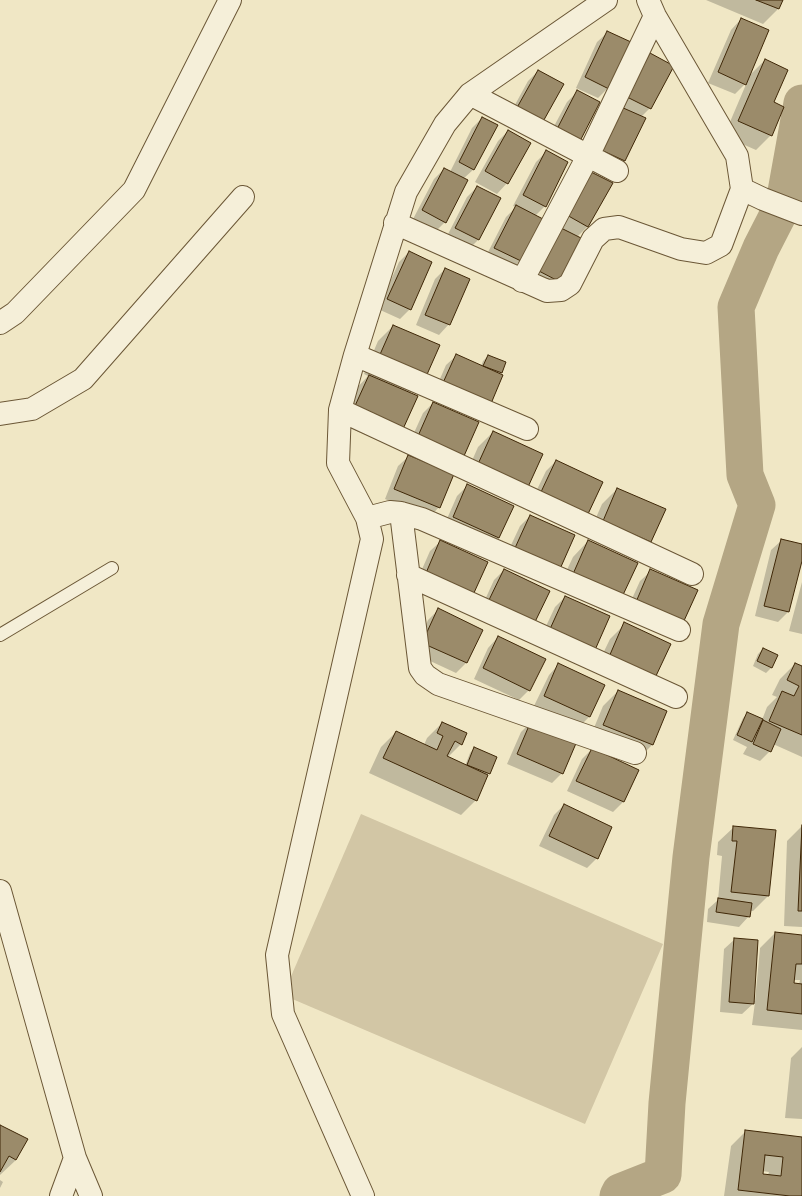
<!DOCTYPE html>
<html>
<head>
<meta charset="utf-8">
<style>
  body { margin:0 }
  canvas { display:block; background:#f0e7c5 }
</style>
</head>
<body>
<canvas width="802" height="1196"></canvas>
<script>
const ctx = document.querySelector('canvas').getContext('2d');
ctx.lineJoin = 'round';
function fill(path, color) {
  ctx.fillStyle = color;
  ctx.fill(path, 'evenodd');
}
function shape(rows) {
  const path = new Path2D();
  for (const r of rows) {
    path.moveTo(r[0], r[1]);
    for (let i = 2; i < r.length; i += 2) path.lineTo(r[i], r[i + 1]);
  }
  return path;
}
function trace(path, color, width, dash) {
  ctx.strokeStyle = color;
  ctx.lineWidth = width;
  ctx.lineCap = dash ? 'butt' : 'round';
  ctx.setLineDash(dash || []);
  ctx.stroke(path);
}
fill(shape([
  [361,814,663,944,585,1124,283,995]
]), '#d2c6a5');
fill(shape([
  [706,0,781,0,778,9,763,24],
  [741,19,748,77,765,60,773,103,771,135,756,150,724,136,747,82,735,94,708,83,731,30],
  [608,32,608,88,598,98,576,88,597,42],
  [650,54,650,108,641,117,644,118,624,161,614,171,591,160,640,65],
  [538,71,562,84,505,123,528,81],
  [577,92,598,103,545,143,567,102],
  [482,118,474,169,463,179,445,222,435,232,412,221,434,179,444,169,450,172,472,128],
  [508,131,507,183,497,194,475,182,498,141],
  [546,152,545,206,535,216,541,219,520,261,510,271,485,258,506,217,516,207,513,206,536,162],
  [580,182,588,226,577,237,562,283,527,281],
  [477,187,499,199,478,240,468,250,446,238,467,197],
  [409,252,410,309,400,319,378,309,399,262],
  [445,269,449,324,439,335,416,325,435,279],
  [393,326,425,379,410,393,387,444,340,424,354,391,368,376,364,374,378,341],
  [457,355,481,366,483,361,488,356,501,372,433,395,446,365],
  [433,403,463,456,408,446,423,413],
  [493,432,541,455,464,479,478,447],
  [409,456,439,507,429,518,385,499,398,466],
  [556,461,577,524,531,502,546,471],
  [467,486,499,538,489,548,443,528,457,496],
  [617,489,665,510,651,542,635,557,588,536,602,504],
  [530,516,574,535,505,558,520,526],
  [782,540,802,545,802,557,788,612,778,622,755,616,771,550],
  [441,541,487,563,416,583,430,551],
  [588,541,621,596,606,612,558,589,573,557],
  [504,570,549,592,479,613,494,580],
  [651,571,697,591,626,612,640,581],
  [802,582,802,634,789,631],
  [565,597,594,650,540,639,555,607],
  [438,610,482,630,466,663,456,673,413,653,428,620],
  [625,624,654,678,639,693,594,672,610,639],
  [498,637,529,690,519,700,474,679,488,648],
  [763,649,777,656,771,668,766,673,753,666,758,654],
  [559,664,604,685,589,717,579,727,534,706,549,675],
  [795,664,802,667,802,757,773,744,770,751,760,761,743,754,747,747,733,740,743,718,748,713,762,720,767,707,777,697,772,695,780,679],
  [618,691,652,745,637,760,589,740,603,706],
  [531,722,562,773,552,783,507,764,521,732],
  [442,723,461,744,447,758,465,766,470,753,474,748,496,757,476,800,461,815,369,773,381,747,396,732,424,745,427,738],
  [592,749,638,770,623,802,613,812,567,791,582,759],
  [564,805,597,858,587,868,539,846,554,815],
  [802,826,802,927,784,926,787,841],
  [734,827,768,896,753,911,750,911,749,916,739,927,707,922,708,909,718,900,722,856,717,855,718,842],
  [775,933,802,936,802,1030,752,1025,755,1002,742,1014,720,1012,724,949,735,939,753,1001,755,1001,760,948],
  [793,980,800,980,799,985,793,984],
  [802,1047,802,1119,785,1118,791,1058],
  [0,1126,16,1160,0,1175],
  [746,1131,802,1138,802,1196,724,1196,731,1146],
  [762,1171,769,1172,768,1175,762,1175],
  [0,1180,3,1182,0,1188]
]), '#0003');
trace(shape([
  [618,1196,620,1192,663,1175,667,1103,691,857,721,624,757,505,745,475,736,307,761,248,784,203,802,103]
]), '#b4a684', 37);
const building = shape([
  [756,0,783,0,779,9,756,0],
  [741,18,769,30,746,85,718,72,741,18],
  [607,31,631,42,609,89,585,77,607,31],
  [650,53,674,66,651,109,627,97,650,53],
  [765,59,788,70,774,102,784,107,772,136,738,121,765,59],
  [538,70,564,84,540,127,514,113,538,70],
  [577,90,600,102,578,145,555,133,577,90],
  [621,107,646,118,625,161,601,150,621,107],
  [482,117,498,125,474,170,459,162,482,117],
  [508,130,531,143,508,184,485,171,508,130],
  [546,150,568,162,546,207,523,195,546,150],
  [444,168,468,180,446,223,422,210,444,168],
  [589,171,613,183,588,227,565,214,589,171],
  [477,186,501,198,479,240,455,228,477,186],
  [516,205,543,219,521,261,494,248,516,205],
  [559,227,585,240,562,283,537,270,559,227],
  [409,251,432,262,411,310,387,299,409,251],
  [445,268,470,279,450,325,425,315,445,268],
  [393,325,440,345,425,379,378,359,393,325],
  [456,354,503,375,490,406,442,385,456,354],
  [488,355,506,362,502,373,483,366,488,355],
  [369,375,418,396,403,429,354,408,369,375],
  [433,402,479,422,464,456,418,436,433,402],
  [493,431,543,454,528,487,478,464,493,431],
  [408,455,454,474,440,508,394,489,408,455],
  [556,460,603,482,588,514,541,492,556,460],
  [467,484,514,506,499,538,453,517,467,484],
  [617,488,666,509,651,542,603,521,617,488],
  [530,515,575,535,560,569,515,548,530,515],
  [781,539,802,544,802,561,789,612,764,606,781,539],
  [440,540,488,562,473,595,426,573,440,540],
  [588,540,638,563,622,597,573,574,588,540],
  [504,569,550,591,534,624,488,602,504,569],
  [650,569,698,590,683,623,636,602,650,569],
  [565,596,610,616,595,650,550,629,565,596],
  [438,608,483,630,467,663,422,643,438,608],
  [624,622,671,644,655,678,609,657,624,622],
  [498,636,546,659,530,691,483,668,498,636],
  [763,648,778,655,772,668,757,661,763,648],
  [558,663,605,685,590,717,544,696,558,663],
  [795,663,802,666,802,735,769,721,782,691,794,696,799,686,787,680,795,663],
  [618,690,667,711,653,745,603,725,618,690],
  [747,712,763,719,752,742,737,735,747,712],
  [763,720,781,729,771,752,753,744,763,720],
  [531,721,577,741,563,774,517,754,531,721],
  [442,722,467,733,462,745,455,741,447,756,488,775,477,801,383,758,396,731,437,750,443,736,437,733,442,722],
  [474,747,497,757,490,774,467,765,474,747],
  [592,748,639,770,624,802,576,781,592,748],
  [564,804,612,827,598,859,549,836,564,804],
  [802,825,802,911,798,911,802,825],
  [733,826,776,830,769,896,731,892,737,841,732,841,733,826],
  [718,898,752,903,750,917,716,912,718,898],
  [775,932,802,935,802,964,796,964,794,983,802,984,802,1014,767,1010,775,932],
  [734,938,758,940,754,1004,729,1002,734,938],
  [0,1125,28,1139,16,1160,9,1156,0,1172,0,1125],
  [745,1130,802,1137,802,1196,790,1196,738,1190,745,1130],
  [765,1155,783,1157,781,1176,763,1174,765,1155]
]);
fill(building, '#9b8b6a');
trace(building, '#3f2707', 1);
const lane = shape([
  [0,635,112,568]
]);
const street = shape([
  [648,0,655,16,737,156,742,189,763,199,802,214],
  [470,94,617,171],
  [395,223,547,291,561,290,570,284,593,239,604,229,619,227,681,249,706,253,721,245,742,189],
  [522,281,588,156,655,16],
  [0,323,15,313,134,190,230,0],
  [355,355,527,429],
  [340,410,692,574],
  [0,414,32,409,83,379,243,197],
  [401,513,420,668,425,675,438,684,635,753],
  [367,518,390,512,401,513,422,519,679,630],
  [408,575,676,697],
  [0,891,75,1158,91,1196],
  [61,1196,75,1158],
  [363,1196,283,1014,277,955,372,539,367,518,338,463,340,410,355,355,406,192,445,124,470,94,606,0]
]);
trace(lane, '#6b5736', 14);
trace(street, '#6b5736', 24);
trace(lane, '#f5efd9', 12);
trace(street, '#f5efd9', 22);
</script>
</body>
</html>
